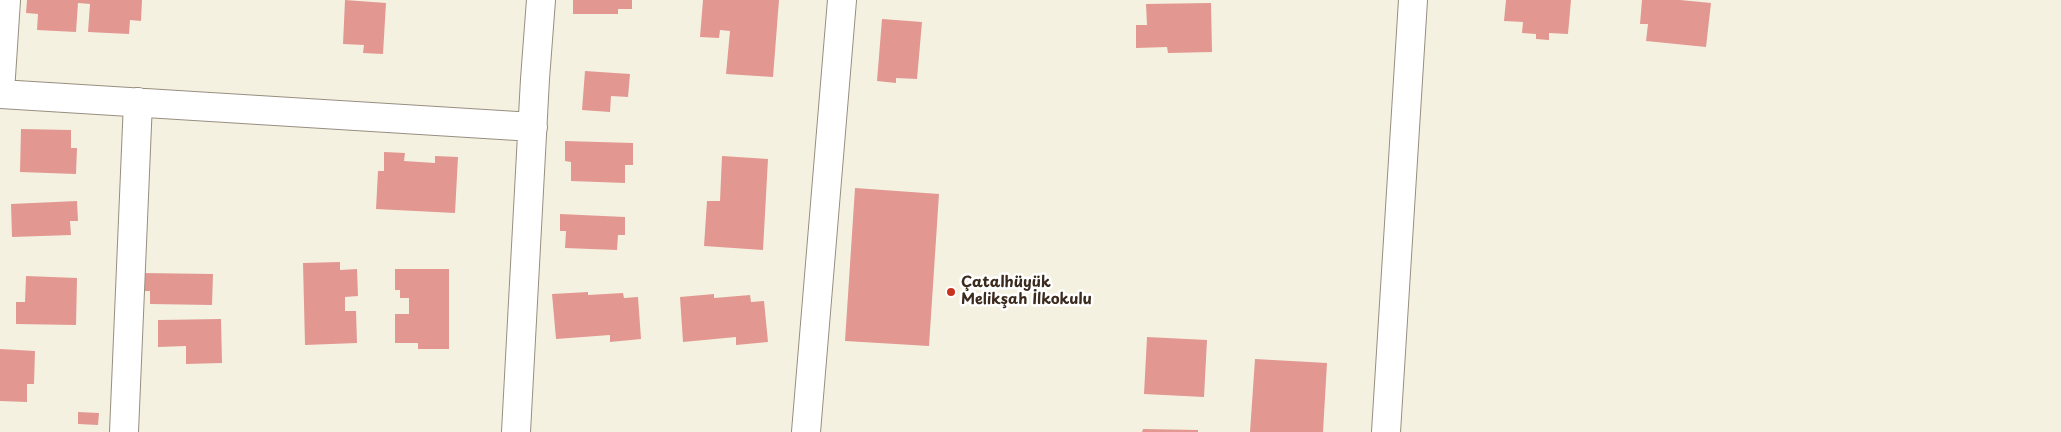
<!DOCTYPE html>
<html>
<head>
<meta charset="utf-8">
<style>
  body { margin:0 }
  canvas { display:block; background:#f4f1e1 }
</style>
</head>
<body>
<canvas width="2061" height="432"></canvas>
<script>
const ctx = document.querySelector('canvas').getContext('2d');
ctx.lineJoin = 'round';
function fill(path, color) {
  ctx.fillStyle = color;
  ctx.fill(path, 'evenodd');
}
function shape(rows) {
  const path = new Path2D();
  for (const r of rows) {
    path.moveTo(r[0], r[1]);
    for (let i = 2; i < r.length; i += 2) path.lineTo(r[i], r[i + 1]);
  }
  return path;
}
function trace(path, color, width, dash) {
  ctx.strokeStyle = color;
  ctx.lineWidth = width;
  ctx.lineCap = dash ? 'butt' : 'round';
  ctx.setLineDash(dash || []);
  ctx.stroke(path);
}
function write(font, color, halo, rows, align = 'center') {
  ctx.font = font + ' "Playpen Sans",sans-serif';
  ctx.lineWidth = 5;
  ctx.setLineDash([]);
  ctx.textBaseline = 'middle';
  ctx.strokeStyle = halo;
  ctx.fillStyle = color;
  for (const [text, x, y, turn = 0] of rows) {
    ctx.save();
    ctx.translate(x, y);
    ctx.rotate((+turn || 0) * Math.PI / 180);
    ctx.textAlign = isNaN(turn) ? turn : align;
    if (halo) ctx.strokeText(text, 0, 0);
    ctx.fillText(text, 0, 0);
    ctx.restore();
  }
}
fill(shape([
  [27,0,142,0,141,21,130,20,129,34,88,32,90,4,78,3,76,32,37,30,38,14,26,13],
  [345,0,386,3,383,54,363,53,364,45,343,44],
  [573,0,632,0,632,9,618,9,618,14,573,14],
  [703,0,779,0,773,77,726,74,730,31,720,30,719,38,700,37],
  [1506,0,1571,0,1568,34,1549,33,1549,40,1536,39,1536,34,1522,33,1523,22,1504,21],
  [1642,0,1680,0,1711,3,1706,47,1646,41,1648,24,1640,24],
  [1211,3,1212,52,1168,53,1167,47,1136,48,1136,25,1147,25,1146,4],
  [882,19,922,22,917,79,896,78,896,83,877,81],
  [585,71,630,74,628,97,611,96,610,112,582,110],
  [21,129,71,130,71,148,77,148,76,174,20,172],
  [565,141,633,143,633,165,625,165,625,183,571,181,571,162,565,161],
  [384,152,405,153,404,161,435,163,435,156,458,157,455,213,376,209,378,171,384,171],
  [722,156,768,159,763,250,704,246,707,201,720,201],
  [855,188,939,194,929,346,845,341],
  [77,201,78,221,70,221,71,235,12,237,11,204],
  [560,214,625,217,625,235,618,235,617,250,565,248,566,231,560,231],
  [340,262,340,270,357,269,358,296,345,297,345,311,356,311,357,343,305,345,303,263],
  [395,269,449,269,449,349,418,349,418,343,395,343,395,314,409,314,409,298,400,298,400,290,395,290],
  [142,273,213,274,212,305,150,304,150,291,142,291],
  [26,276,77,278,76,325,16,324,16,302,25,302],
  [588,292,588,295,623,293,624,298,638,297,641,339,610,342,610,335,556,339,552,294],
  [714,294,714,298,750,295,751,302,764,301,768,342,736,345,736,337,683,342,680,297],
  [221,319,222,363,186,364,186,346,158,347,158,320],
  [1147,337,1207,340,1204,397,1144,394],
  [0,349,35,351,34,384,27,384,27,402,0,401],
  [1255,359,1327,363,1323,432,1250,432],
  [78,412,99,413,98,425,78,424],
  [1143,429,1198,430,1198,432,1142,432]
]), '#e29891');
const minor = shape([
  [0,92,6,0],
  [0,94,533,127],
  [124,432,138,102],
  [516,432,535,79,541,0],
  [806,432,842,0]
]);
const tertiary = shape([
  [1386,432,1413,0]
]);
trace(minor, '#988e80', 30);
trace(tertiary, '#988e80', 30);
trace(minor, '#fff', 28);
trace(tertiary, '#fff', 28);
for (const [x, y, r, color] of [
  [951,292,5,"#c8321e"]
]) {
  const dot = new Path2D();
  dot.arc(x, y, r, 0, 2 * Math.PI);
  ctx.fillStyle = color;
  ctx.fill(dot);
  trace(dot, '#fff', 2);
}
write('bold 15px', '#3b2a1e', '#fff', [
  ["Çatalhüyük",961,283],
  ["Melikşah İlkokulu",961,300]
], 'left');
</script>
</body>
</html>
